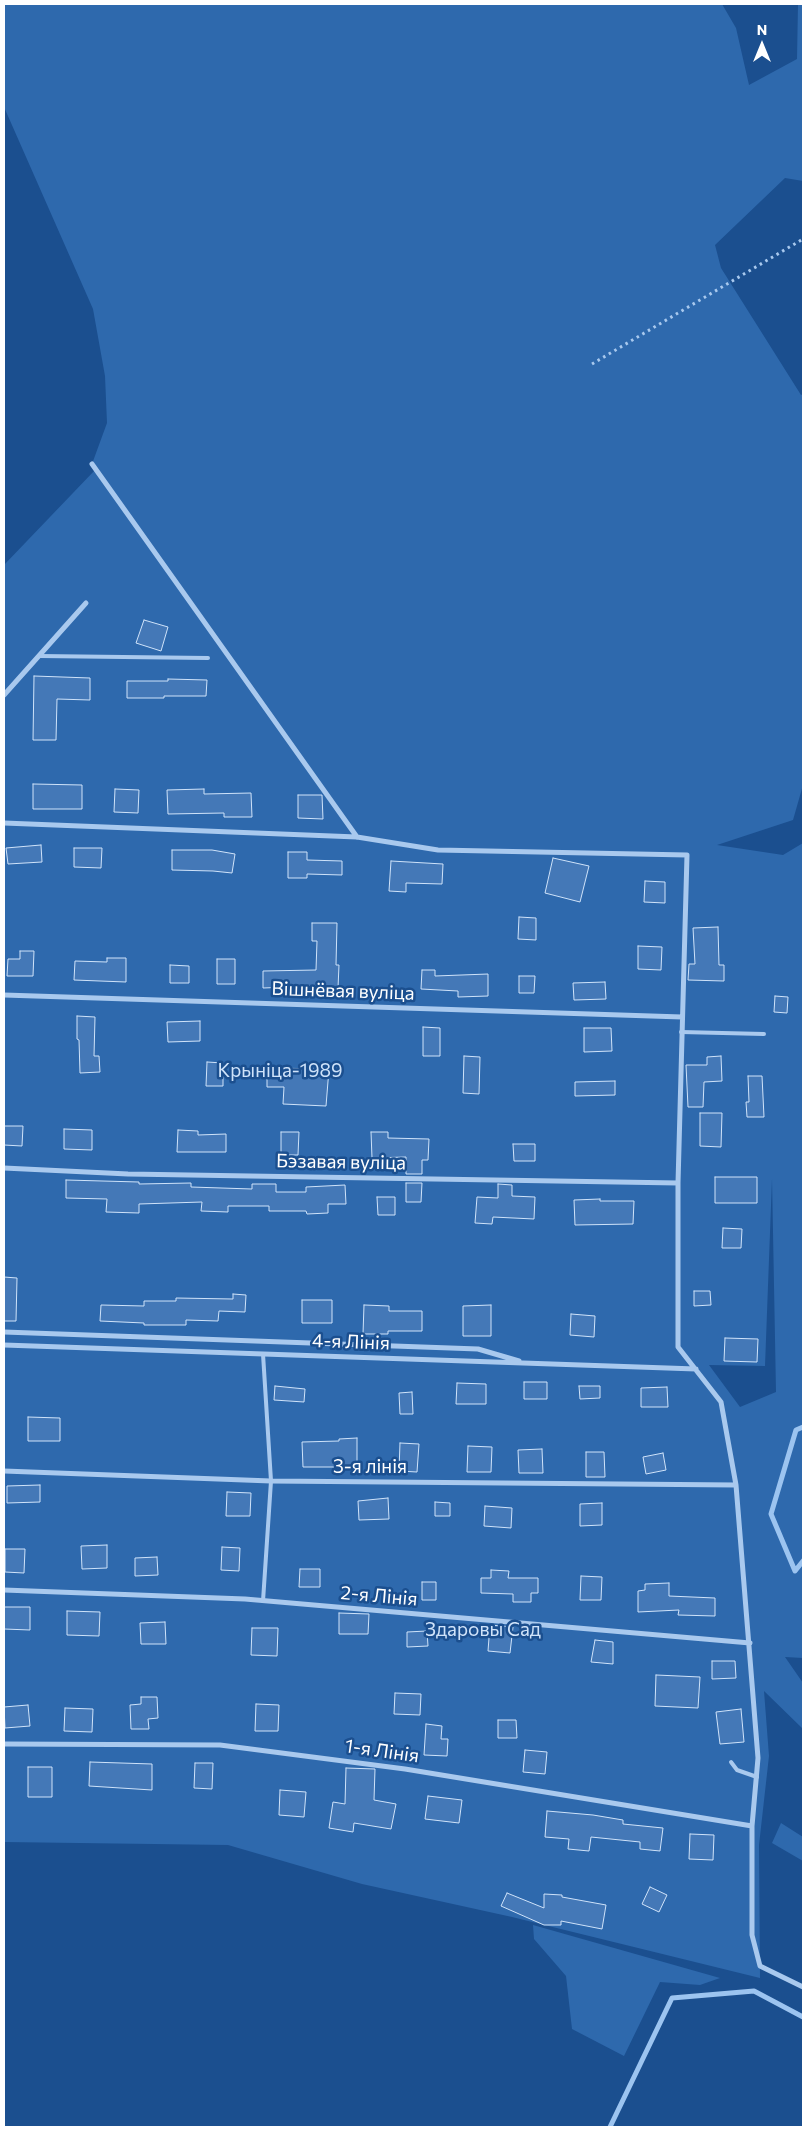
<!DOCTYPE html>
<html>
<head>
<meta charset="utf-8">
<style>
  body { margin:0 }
  #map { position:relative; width:807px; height:2131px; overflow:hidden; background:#1b4f8f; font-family:Commissioner,sans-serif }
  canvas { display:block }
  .frame { position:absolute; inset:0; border:5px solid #fff; pointer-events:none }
  .north { position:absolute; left:737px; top:20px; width:50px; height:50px; -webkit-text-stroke:4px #1b4f8f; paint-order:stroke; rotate:0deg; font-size:14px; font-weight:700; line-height:20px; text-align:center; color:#fff }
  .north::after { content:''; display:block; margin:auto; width:18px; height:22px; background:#fff; clip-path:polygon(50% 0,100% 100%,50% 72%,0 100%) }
</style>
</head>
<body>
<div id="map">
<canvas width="807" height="2131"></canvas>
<div class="frame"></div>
<div class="north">N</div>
</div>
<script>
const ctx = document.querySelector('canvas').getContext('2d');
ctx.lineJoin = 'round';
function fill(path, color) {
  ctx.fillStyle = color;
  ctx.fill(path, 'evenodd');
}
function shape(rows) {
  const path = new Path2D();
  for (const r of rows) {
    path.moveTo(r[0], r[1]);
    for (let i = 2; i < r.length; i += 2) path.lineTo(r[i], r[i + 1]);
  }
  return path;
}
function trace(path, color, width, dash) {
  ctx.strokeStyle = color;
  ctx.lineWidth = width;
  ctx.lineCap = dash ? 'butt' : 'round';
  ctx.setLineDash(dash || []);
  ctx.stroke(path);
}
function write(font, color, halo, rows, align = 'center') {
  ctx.font = font + ' Commissioner,sans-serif';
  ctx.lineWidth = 5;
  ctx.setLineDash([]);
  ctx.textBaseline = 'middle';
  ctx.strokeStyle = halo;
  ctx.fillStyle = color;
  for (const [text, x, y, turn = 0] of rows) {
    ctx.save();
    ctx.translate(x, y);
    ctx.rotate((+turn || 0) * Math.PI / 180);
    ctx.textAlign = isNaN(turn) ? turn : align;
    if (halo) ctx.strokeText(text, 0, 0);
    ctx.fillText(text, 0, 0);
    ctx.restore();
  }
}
fill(shape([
  [4,4,722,4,736,28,749,85,797,59,798,4,803,4,803,181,785,178,715,245,721,268,801,395,803,394,803,785,793,820,717,845,783,855,803,843,803,1658,785,1657,803,1683,803,1729,764,1691,769,1756,759,1845,760,1978,512,1917,362,1884,228,1845,4,1842,4,565,95,470,92,464,107,423,105,376,93,309,4,107],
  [772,1179,776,1392,740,1407,709,1365,765,1366],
  [781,1823,803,1837,803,1861,772,1843],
  [533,1925,720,1978,700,1985,660,1982,624,2056,572,2029,566,1976,534,1939]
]), '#2e69ad');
trace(shape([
  [803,1427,796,1430,771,1514,795,1571,803,1561],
  [610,2127,672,1998,754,1991,803,2017]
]), '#9cc4f0', 5);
const building = shape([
  [144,620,168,627,161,651,136,643,144,620],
  [34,676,90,678,90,700,57,699,56,740,33,740,34,676],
  [168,679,207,680,206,696,164,696,164,698,127,698,127,681,168,681,168,679],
  [33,784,82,785,82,809,33,809,33,784],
  [115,789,139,790,138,813,114,812,115,789],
  [204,789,204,794,251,793,252,817,224,817,224,813,168,814,167,790,204,789],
  [298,795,322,795,323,819,298,818,298,795],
  [41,845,42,862,8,864,6,848,41,845],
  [74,848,102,848,101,868,74,867,74,848],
  [172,850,212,850,235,854,232,873,213,871,172,870,172,850],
  [288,852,307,852,307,860,342,861,342,875,307,874,307,878,288,878,288,852],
  [553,858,589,866,580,902,545,893,553,858],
  [391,861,443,864,442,884,406,883,406,892,389,891,391,861],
  [645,881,665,882,665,903,644,902,645,881],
  [519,917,536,918,536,940,518,939,519,917],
  [312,923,337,923,336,965,339,965,338,988,315,986,263,988,263,971,316,970,317,941,312,941,312,923],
  [718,927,719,965,724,965,724,981,688,980,689,964,695,964,693,928,718,927],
  [638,946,662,947,661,970,638,969,638,946],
  [20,951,34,951,33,976,7,976,8,959,20,959,20,951],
  [107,958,126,958,126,982,74,980,75,961,107,962,107,958],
  [217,959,235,959,235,984,217,984,217,959],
  [170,965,189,966,189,983,170,983,170,965],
  [422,970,435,970,435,976,488,974,488,996,458,997,458,991,421,989,422,970],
  [519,976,535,976,534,993,519,993,519,976],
  [605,982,606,999,574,1000,573,983,605,982],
  [775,996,788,997,787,1013,774,1012,775,996],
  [77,1016,95,1017,94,1056,99,1056,100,1072,80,1073,79,1040,77,1039,77,1016],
  [200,1021,200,1041,168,1042,167,1022,200,1021],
  [423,1027,440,1028,440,1056,423,1056,423,1027],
  [584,1028,611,1028,612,1051,584,1052,584,1028],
  [464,1056,480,1057,479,1094,463,1093,464,1056],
  [721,1056,722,1081,704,1082,703,1107,688,1107,686,1065,707,1065,707,1057,721,1056],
  [207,1062,223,1063,223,1086,206,1086,207,1062],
  [267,1068,329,1069,326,1106,283,1104,284,1087,267,1087,267,1068],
  [748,1076,762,1076,764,1117,747,1117,746,1102,749,1102,748,1076],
  [615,1081,615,1095,575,1096,575,1082,615,1081],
  [700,1113,722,1113,721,1147,700,1146,700,1113],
  [4,1126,23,1126,22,1146,4,1145,4,1126],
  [64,1129,92,1130,92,1150,64,1149,64,1129],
  [178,1130,198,1131,198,1135,226,1134,226,1152,177,1152,178,1130],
  [281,1132,299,1132,298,1155,281,1155,281,1132],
  [371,1132,388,1132,388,1138,429,1139,428,1160,422,1160,422,1174,406,1174,406,1157,372,1158,371,1132],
  [513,1144,535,1144,535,1161,514,1161,513,1144],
  [715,1177,757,1177,757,1203,715,1203,715,1177],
  [66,1180,139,1182,139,1184,191,1183,191,1187,252,1189,252,1184,276,1184,276,1192,306,1192,306,1187,345,1185,346,1204,328,1204,328,1213,307,1214,306,1211,269,1211,269,1206,228,1206,228,1212,201,1211,202,1202,139,1204,139,1213,106,1212,107,1199,66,1198,66,1180],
  [406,1183,422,1183,421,1202,406,1202,406,1183],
  [498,1184,512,1185,512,1196,535,1197,534,1219,493,1217,492,1224,475,1223,477,1197,498,1198,498,1184],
  [377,1197,395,1197,395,1215,378,1215,377,1197],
  [600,1199,600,1201,634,1201,633,1224,575,1225,574,1200,600,1199],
  [723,1228,742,1229,741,1248,722,1248,723,1228],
  [4,1277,17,1278,16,1321,4,1321,4,1277],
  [694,1291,710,1291,711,1305,694,1306,694,1291],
  [233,1294,246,1295,245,1312,219,1311,218,1321,186,1320,186,1325,144,1325,144,1323,100,1321,101,1305,144,1306,144,1301,176,1301,176,1298,233,1299,233,1294],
  [302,1300,332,1300,332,1323,302,1323,302,1300],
  [364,1305,389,1306,389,1311,422,1311,422,1331,388,1331,388,1334,363,1334,364,1305],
  [491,1305,491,1336,463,1336,463,1306,491,1305],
  [571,1314,595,1316,594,1337,570,1335,571,1314],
  [725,1338,758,1339,757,1362,724,1361,725,1338],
  [524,1382,547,1382,547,1399,524,1399,524,1382],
  [457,1383,486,1384,486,1404,456,1404,457,1383],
  [275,1386,305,1389,304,1402,274,1400,275,1386],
  [579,1386,600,1386,600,1398,580,1399,579,1386],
  [667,1387,668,1407,641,1407,641,1388,667,1387],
  [412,1392,413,1414,400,1414,399,1393,412,1392],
  [28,1417,60,1418,60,1441,28,1441,28,1417],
  [357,1438,357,1469,339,1469,339,1467,303,1467,302,1442,339,1441,339,1439,357,1438],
  [400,1443,419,1444,417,1472,399,1471,400,1443],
  [468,1446,492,1447,491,1472,467,1472,468,1446],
  [542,1449,543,1473,519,1473,518,1450,542,1449],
  [586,1452,604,1452,605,1477,586,1477,586,1452],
  [663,1453,666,1470,646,1474,643,1457,663,1453],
  [40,1485,40,1502,7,1503,7,1486,40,1485],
  [227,1492,251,1493,250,1516,226,1516,227,1492],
  [388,1498,389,1519,359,1520,358,1501,388,1498],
  [435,1502,450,1503,450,1516,435,1516,435,1502],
  [602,1503,602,1525,580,1526,580,1504,602,1503],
  [485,1506,512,1508,511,1528,484,1526,485,1506],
  [107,1545,107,1568,82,1569,81,1546,107,1545],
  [222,1547,240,1548,239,1571,221,1570,222,1547],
  [5,1549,25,1549,24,1573,5,1572,5,1549],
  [157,1557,158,1575,135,1576,135,1558,157,1557],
  [300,1569,320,1569,320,1587,299,1587,300,1569],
  [491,1570,509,1571,508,1578,538,1578,538,1593,531,1593,531,1602,513,1602,513,1594,481,1593,481,1578,491,1578,491,1570],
  [581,1576,602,1577,601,1600,580,1600,581,1576],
  [422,1582,436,1582,436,1600,422,1600,422,1582],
  [669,1583,669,1596,715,1598,715,1616,678,1615,679,1610,638,1612,638,1591,645,1590,645,1584,669,1583],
  [4,1607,30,1607,30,1630,4,1629,4,1607],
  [67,1611,100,1612,99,1636,67,1635,67,1611],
  [339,1613,369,1614,368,1634,339,1634,339,1613],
  [165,1622,166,1644,141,1644,140,1623,165,1622],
  [490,1625,513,1627,510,1653,488,1651,490,1625],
  [252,1628,278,1628,277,1656,251,1655,252,1628],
  [427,1631,428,1646,407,1647,407,1632,427,1631],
  [595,1640,613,1642,613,1664,591,1662,595,1640],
  [712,1661,735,1661,736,1678,712,1679,712,1661],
  [656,1675,700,1677,698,1708,655,1706,656,1675],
  [395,1693,421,1694,420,1715,394,1714,395,1693],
  [141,1697,157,1697,158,1718,148,1719,149,1729,131,1729,130,1705,141,1704,141,1697],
  [256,1704,279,1705,278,1731,255,1731,256,1704],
  [28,1705,30,1726,5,1728,4,1707,28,1705],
  [65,1708,93,1709,92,1732,64,1731,65,1708],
  [741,1709,744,1742,720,1744,716,1712,741,1709],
  [498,1720,516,1720,517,1738,498,1738,498,1720],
  [426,1724,442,1726,441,1739,448,1739,447,1756,424,1755,426,1724],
  [525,1750,547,1752,545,1774,523,1772,525,1750],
  [90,1762,152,1764,152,1790,89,1786,90,1762],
  [195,1763,213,1763,212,1789,194,1788,195,1763],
  [28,1767,52,1767,52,1797,28,1797,28,1767],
  [346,1768,375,1769,374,1800,396,1804,391,1829,354,1823,353,1832,329,1828,333,1802,345,1804,346,1768],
  [280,1790,306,1792,304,1817,279,1815,280,1790],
  [428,1796,462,1800,459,1823,425,1819,428,1796],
  [547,1811,593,1815,623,1820,623,1824,663,1828,660,1851,640,1849,640,1842,591,1837,589,1851,568,1849,569,1839,545,1837,547,1811],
  [690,1834,714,1835,713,1860,689,1859,690,1834],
  [650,1887,667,1895,659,1912,642,1904,650,1887],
  [507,1893,544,1908,544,1894,562,1895,562,1897,606,1905,602,1929,561,1921,561,1925,544,1925,501,1906,507,1893]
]);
fill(building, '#4478b7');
trace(building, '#cfe3fa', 1);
trace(shape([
  [592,364,803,239]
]), '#a9c9ee', 3, [2.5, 4]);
trace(shape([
  [39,656,208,658],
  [681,1032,764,1034],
  [263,1354,271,1481,263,1601],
  [731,1762,737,1770,757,1777]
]), '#a9c9ee', 4);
trace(shape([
  [92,464,357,837],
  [4,695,86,603],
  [4,823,357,837,438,850,687,855,678,1183,678,1347,721,1402,736,1485,758,1758,752,1826,752,1935,760,1966,803,1987],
  [4,995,682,1017],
  [4,1168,128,1174,678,1183],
  [4,1332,478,1349,519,1361],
  [4,1345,696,1369],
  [4,1471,271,1481,736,1485],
  [4,1590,245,1599,750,1643],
  [4,1744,220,1745,405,1769,752,1826]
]), '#a9c9ee', 5);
write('19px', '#fff', '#1b4f8f', [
  ["Вішнёвая вуліца",343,991,2],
  ["Бэзавая вуліца",341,1162,1],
  ["4-я Лінія",351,1342,2],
  ["3-я лінія",370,1467],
  ["2-я Лінія",379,1596,5],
  ["1-я Лінія",382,1751,8]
]);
write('19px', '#cfe3fa', '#1b4f8f', [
  ["Крыніца-1989",280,1071],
  ["Здаровы Сад",483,1630]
]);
</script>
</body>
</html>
